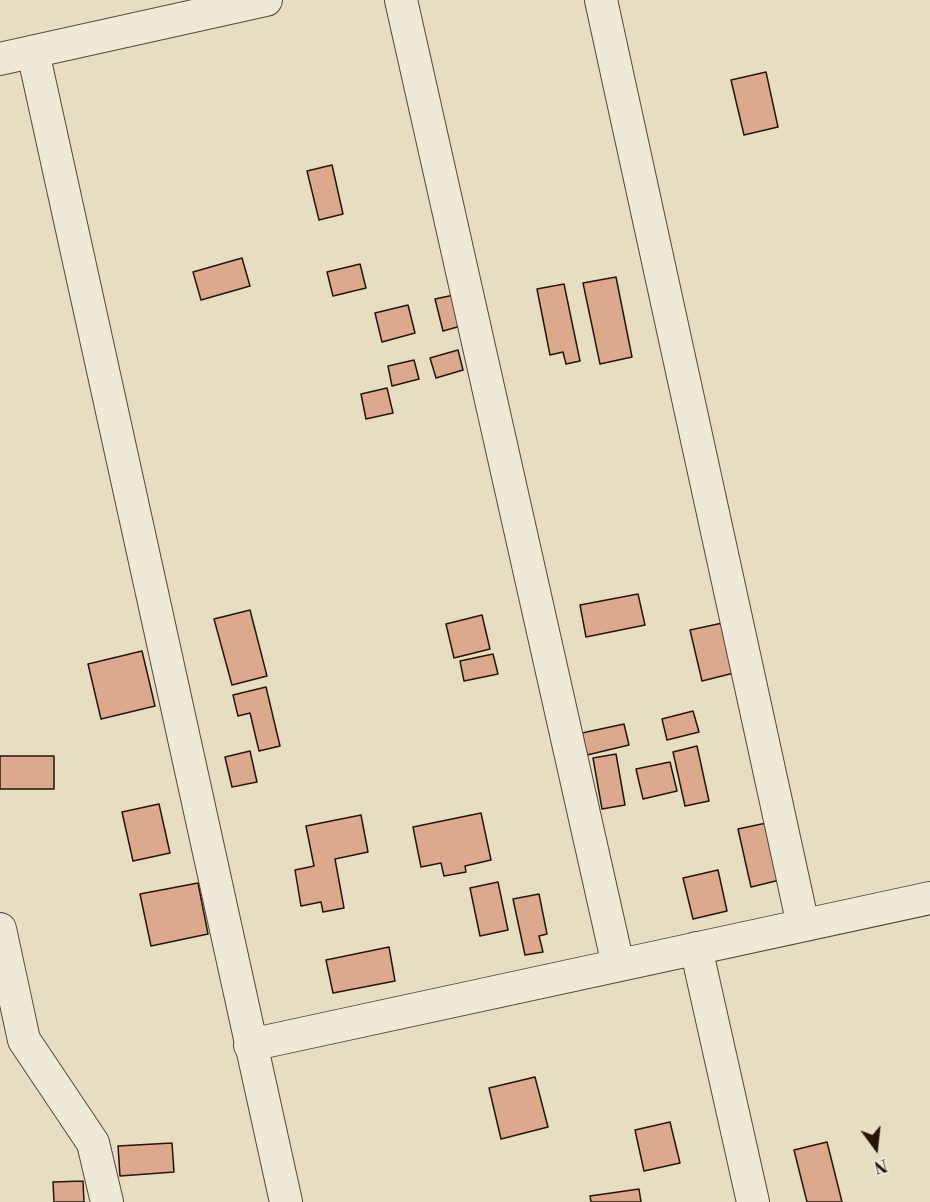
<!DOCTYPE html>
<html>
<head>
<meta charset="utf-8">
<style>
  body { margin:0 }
  #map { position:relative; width:930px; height:1202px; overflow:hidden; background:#e7ddc1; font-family:"Libre Bodoni",serif }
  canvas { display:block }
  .north { position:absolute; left:846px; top:1118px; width:60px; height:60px; -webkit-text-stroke:4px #efe9d7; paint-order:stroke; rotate:165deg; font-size:16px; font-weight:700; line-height:24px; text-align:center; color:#25150a }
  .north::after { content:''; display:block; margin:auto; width:21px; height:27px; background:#25150a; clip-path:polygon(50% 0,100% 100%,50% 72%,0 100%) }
</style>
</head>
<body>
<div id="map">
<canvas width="930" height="1202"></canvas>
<div class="north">N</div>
</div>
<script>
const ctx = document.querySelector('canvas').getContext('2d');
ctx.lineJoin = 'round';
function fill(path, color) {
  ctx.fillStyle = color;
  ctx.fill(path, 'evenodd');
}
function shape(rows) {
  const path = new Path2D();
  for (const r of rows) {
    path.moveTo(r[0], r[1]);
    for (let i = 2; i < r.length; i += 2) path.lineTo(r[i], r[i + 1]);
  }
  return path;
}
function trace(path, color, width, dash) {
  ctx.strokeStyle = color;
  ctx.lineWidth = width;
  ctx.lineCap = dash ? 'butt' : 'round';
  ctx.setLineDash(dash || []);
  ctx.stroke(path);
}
const building = shape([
  [766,72,778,127,744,135,731,80,766,72],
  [332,165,343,214,319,220,307,171,332,165],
  [242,258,250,286,201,300,193,272,242,258],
  [360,264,366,288,333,296,327,272,360,264],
  [616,277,632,357,600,364,583,283,616,277],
  [564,284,580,361,566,364,563,352,550,355,537,289,564,284],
  [454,295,461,326,443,331,435,299,454,295],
  [408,305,415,333,382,342,375,313,408,305],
  [458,350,463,370,436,378,430,358,458,350],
  [414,360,419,379,392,386,388,366,414,360],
  [387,388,393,413,366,419,361,394,387,388],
  [638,594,645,625,586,637,580,605,638,594],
  [250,610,267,676,232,685,214,619,250,610],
  [482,615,490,649,454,658,446,624,482,615],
  [727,622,738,672,702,681,690,630,727,622],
  [142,651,155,706,101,719,88,664,142,651],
  [493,654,498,674,464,681,460,661,493,654],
  [266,687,280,746,259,751,250,713,238,716,233,695,266,687],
  [693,711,699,732,667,740,662,719,693,711],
  [624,724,629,745,587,755,582,733,624,724],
  [697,746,709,801,685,806,673,752,697,746],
  [250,751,257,782,232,787,225,757,250,751],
  [616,754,625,805,602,809,593,758,616,754],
  [0,756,54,756,54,789,0,789,0,756],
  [670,762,677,791,643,799,636,769,670,762],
  [159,804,170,853,133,861,122,812,159,804],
  [481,813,491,860,465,866,466,872,444,876,441,863,421,867,413,827,481,813],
  [361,815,368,852,335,859,344,908,323,912,321,902,301,906,295,870,314,866,306,826,361,815],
  [771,822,784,879,751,887,738,829,771,822],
  [718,870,727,911,693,919,683,878,718,870],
  [498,882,508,930,480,936,470,888,498,882],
  [198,883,208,934,151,946,140,894,198,883],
  [539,894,547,934,539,936,543,952,525,955,513,899,539,894],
  [389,947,395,981,333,993,326,960,389,947],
  [535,1077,548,1127,501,1139,489,1088,535,1077],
  [670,1122,680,1163,644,1171,635,1130,670,1122],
  [827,1142,842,1202,807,1202,794,1150,827,1142],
  [172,1143,174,1172,120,1176,118,1146,172,1143],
  [83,1181,84,1202,54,1202,53,1182,83,1181],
  [639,1189,641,1202,591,1202,590,1196,639,1189]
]);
fill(building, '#dca98f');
trace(building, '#25150a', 1.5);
const minor = shape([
  [401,0,618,965],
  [601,0,803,925],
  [33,52,286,1202],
  [0,59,266,0],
  [0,929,24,1040,93,1143,107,1202],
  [696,948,753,1202],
  [250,1045,930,898]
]);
trace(minor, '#564738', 34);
trace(minor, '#efe9d7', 32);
</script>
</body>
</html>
